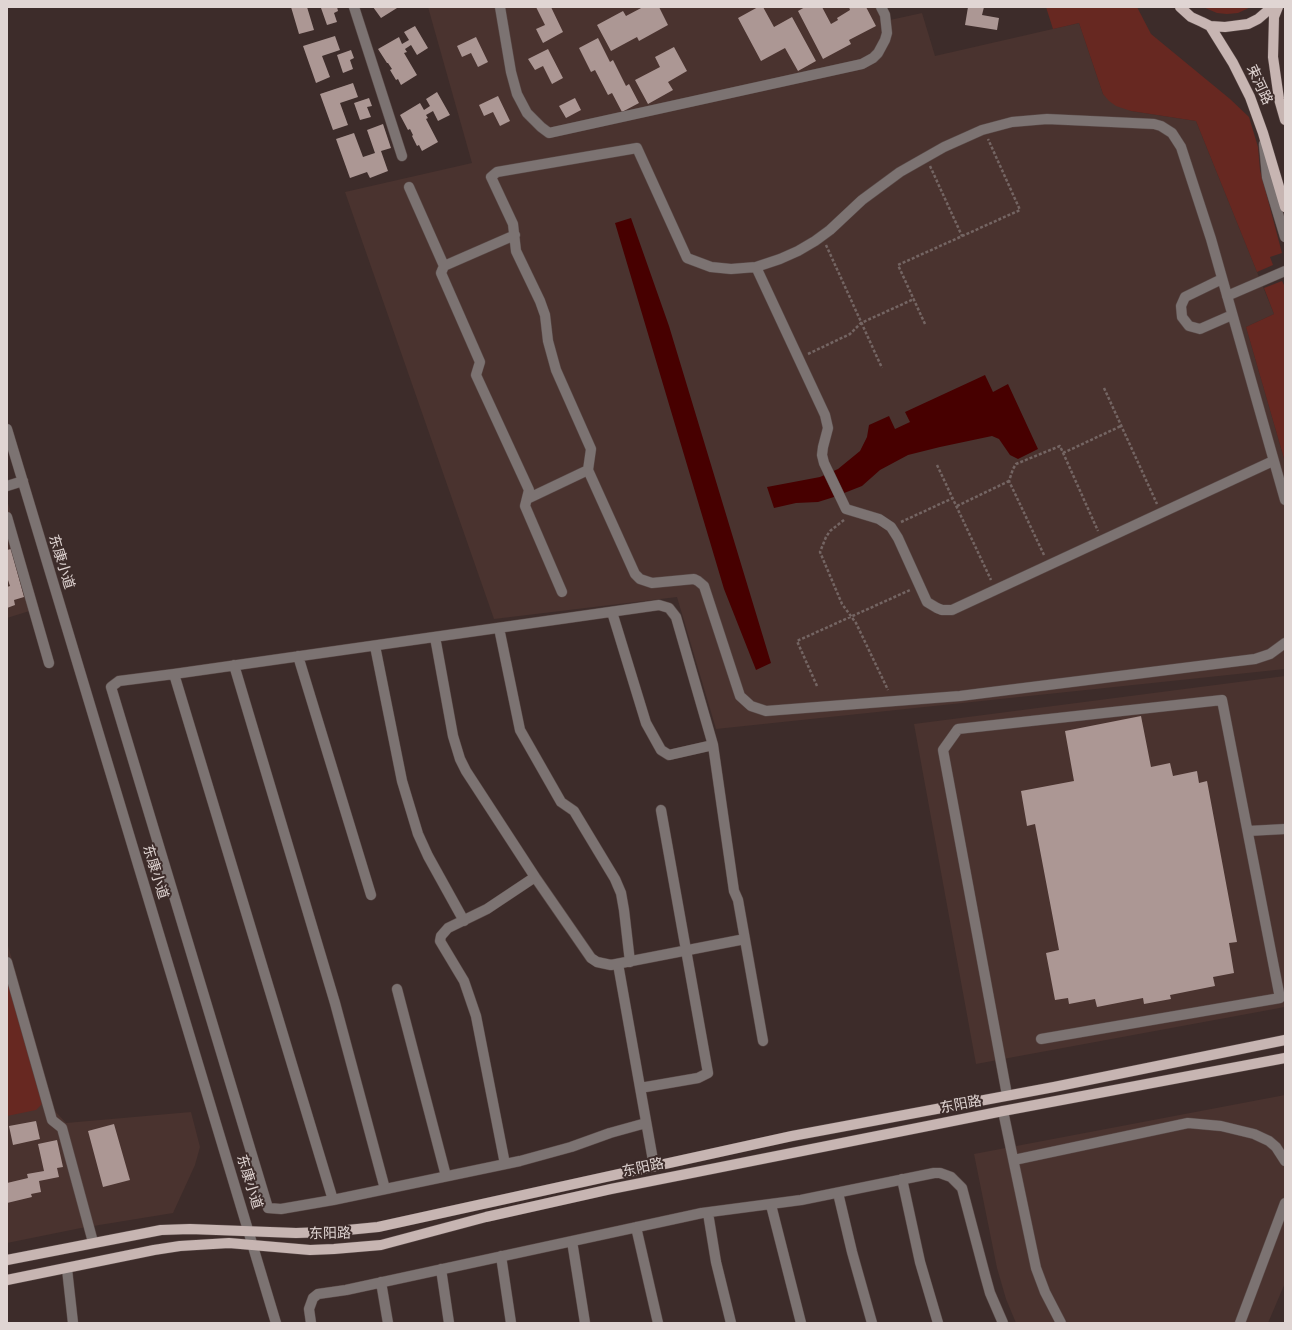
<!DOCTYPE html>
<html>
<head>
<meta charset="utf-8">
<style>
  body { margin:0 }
  #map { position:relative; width:1292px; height:1330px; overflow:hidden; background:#3d2c2a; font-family:Helvetica,sans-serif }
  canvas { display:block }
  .frame { position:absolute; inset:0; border:8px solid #e0d5d3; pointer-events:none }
</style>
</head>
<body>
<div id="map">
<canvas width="1292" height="1330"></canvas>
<div class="frame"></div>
</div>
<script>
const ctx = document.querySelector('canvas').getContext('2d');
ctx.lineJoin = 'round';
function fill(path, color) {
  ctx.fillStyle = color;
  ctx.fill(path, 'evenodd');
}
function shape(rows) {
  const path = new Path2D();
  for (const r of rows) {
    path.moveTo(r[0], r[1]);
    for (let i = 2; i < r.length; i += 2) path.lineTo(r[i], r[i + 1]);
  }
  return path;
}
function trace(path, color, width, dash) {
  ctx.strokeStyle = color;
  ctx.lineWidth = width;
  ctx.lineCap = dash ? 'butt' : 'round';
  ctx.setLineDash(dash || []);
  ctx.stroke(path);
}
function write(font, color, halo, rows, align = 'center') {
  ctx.font = font + ' Helvetica,"Noto Sans SC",sans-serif';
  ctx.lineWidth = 4;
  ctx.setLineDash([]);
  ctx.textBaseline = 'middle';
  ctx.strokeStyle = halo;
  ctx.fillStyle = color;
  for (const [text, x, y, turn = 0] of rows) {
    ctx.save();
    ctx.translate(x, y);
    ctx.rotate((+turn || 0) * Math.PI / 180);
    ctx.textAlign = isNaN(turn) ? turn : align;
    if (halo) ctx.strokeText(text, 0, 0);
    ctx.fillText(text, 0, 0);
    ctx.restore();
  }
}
fill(shape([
  [428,7,886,7,890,20,922,13,935,56,1079,23,1103,94,1131,111,1196,121,1274,314,1246,327,1285,462,1285,669,716,729,677,597,494,619,345,192,472,163],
  [7,500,39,608,7,618],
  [1285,676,1285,1007,976,1064,914,724],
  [7,942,55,1111,66,1123,191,1112,200,1147,195,1165,173,1213,81,1228,7,1243],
  [1285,1095,1285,1283,1268,1323,1016,1323,1006,1299,997,1268,974,1154]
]), '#4a332f');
fill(shape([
  [1046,7,1137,7,1151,34,1230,99,1249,117,1258,147,1260,170,1282,253,1270,257,1273,265,1257,272,1196,121,1131,111,1116,106,1109,101,1103,94,1079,23,1053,29],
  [1203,7,1251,7,1238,13,1227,14,1217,13],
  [1282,281,1285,287,1285,462,1246,327,1274,314,1264,288],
  [7,969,42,1104,36,1110,7,1116]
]), '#672821');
fill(shape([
  [631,218,669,326,771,663,756,670,724,589,615,223],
  [985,375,993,392,1008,384,1038,449,1018,459,1010,455,999,439,992,436,940,447,908,455,880,470,862,486,834,497,818,502,796,503,774,508,767,487,820,477,838,469,860,451,867,437,869,425,889,416,895,429,910,422,905,412]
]), '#470000');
fill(shape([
  [291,7,307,7,314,30,299,34],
  [323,7,337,7,338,11,334,13,337,22,327,25,321,8],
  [373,7,397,7,397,8,381,18],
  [536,7,551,7,563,32,543,43,536,29,545,25],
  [643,7,659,7,668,25,639,41,637,37,611,51,597,25,623,11,626,16],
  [758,7,763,7,774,27,792,17,816,61,798,71,785,48,761,61,738,18],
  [805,7,822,7,831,24,838,20,837,18,850,10,849,7,866,7,876,26,849,40,851,44,823,59,798,11],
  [968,7,984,7,982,15,999,18,997,30,965,25],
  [415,26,428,48,417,55,411,45,405,49,407,52,404,53,417,75,401,85,398,79,396,80,390,70,392,69,388,63,387,63,378,49,399,37,402,44,409,40,404,32],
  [335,36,340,50,322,56,330,77,316,83,303,46],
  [476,37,488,62,478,67,471,53,462,57,457,46],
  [598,38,610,62,613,60,626,86,629,84,639,103,622,112,612,93,608,95,595,70,591,72,579,48],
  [674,47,687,71,668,82,673,90,648,104,635,80,660,67,655,57],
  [548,49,563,78,552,84,543,66,535,70,528,59],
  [351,50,354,58,350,60,353,69,343,73,337,55],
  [353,83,358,97,340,103,348,125,333,130,320,94],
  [437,92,450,115,438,121,433,111,426,115,428,118,426,119,438,142,422,151,419,145,417,146,412,136,413,135,410,129,408,130,400,115,420,103,424,110,430,106,426,99],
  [498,96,510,121,500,126,493,112,484,116,479,105],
  [369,98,372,106,367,107,371,117,360,120,354,103],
  [575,98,581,110,566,118,559,106],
  [383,124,391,148,381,151,388,171,370,178,367,172,350,178,336,139,354,133,363,157,375,153,367,130],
  [11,549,24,597,14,600,15,605,7,608,7,587,10,586,7,577,7,550],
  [1141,716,1151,767,1170,763,1173,776,1197,771,1199,783,1207,781,1237,942,1229,943,1234,973,1213,977,1215,986,1170,995,1171,999,1144,1004,1143,998,1097,1007,1095,999,1069,1004,1068,998,1055,1000,1046,953,1059,950,1035,824,1027,826,1021,791,1074,781,1065,731],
  [36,1121,40,1139,13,1145,9,1126],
  [114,1124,130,1180,103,1187,88,1131],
  [57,1140,63,1167,57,1168,59,1177,39,1181,41,1192,31,1194,32,1197,7,1203,7,1183,28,1178,27,1174,44,1171,38,1144]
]), '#ac9794');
const minor = shape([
  [354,7,402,156],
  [500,7,511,72,517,94,527,113,541,127,549,133,862,64,873,58,878,53,885,40,887,33,885,15,881,7],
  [1264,144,1267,177,1285,237],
  [409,187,444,266,441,273,480,362,476,375,529,490,525,506,562,592],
  [444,266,515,235],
  [756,267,825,415,828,428,823,447,822,455,824,463,846,509,879,519,891,527,898,538,927,602,937,608,942,610,952,610,1273,461],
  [1222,279,1185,297,1181,306,1182,317,1189,326,1200,329,1232,315],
  [1227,296,1285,271],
  [7,429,276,1323],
  [7,486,23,481],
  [527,499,588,470],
  [1285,500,1211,239,1181,147,1172,133,1161,126,1154,124,1047,119,1012,122,982,130,944,147,900,172,862,200,830,230,815,241,798,251,780,259,756,267,731,269,711,267,687,258,637,148,497,172,491,177,513,224,516,251,540,301,545,315,548,341,556,370,591,449,588,470,635,574,640,579,652,583,694,579,698,581,704,586,740,696,751,706,766,711,960,696,1255,659,1270,654,1285,643],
  [7,517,49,663],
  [612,612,646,723,661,750,669,755,713,745],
  [499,628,520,730,561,802,574,811,615,879,621,893,624,910,630,962],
  [435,637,453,736,460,759,466,771,535,877,591,958,597,962,611,965,745,939],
  [375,646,402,781,418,834,428,856,464,921],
  [298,656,371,895],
  [234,665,335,1003,385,1189],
  [174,674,333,1200],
  [1248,831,1285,829],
  [7,962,52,1120,62,1128,93,1242],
  [618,964,654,1166],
  [397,989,446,1176],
  [640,1088,698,1078,708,1073,661,810],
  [1007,1095,943,750,958,729,1222,700,1280,998,1041,1039],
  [1003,1111,1036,1268,1045,1292,1061,1323],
  [646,1123,610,1133,571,1147,520,1161,333,1200,281,1209,268,1208,111,687,119,681,174,674,659,605,669,608,676,617,713,745,734,891,738,900,763,1041],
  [1014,1160,1188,1123,1221,1126,1254,1134,1269,1141,1276,1147,1285,1161],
  [505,1164,476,1016,464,981,440,941,441,936,448,928,487,909,535,877],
  [902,1179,920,1262,938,1323],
  [838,1193,852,1252,872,1323],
  [771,1205,801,1323],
  [708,1213,716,1262,731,1323],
  [636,1227,658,1323],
  [572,1241,585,1323],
  [501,1256,511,1323],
  [67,1269,73,1323],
  [441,1269,449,1323],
  [381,1282,388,1323],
  [311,1323,309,1309,313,1298,318,1294,346,1290,702,1213,801,1200,934,1173,940,1173,951,1177,962,1188,985,1275,990,1293,1003,1323],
  [1240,1323,1285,1203]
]);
const major = shape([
  [1180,7,1191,17,1202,22,1210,26,1225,27,1248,24,1258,19,1272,7],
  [1278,7,1274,17,1273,57,1279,99,1285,120],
  [1210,26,1233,63,1250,97,1263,133,1285,207],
  [7,1260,161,1230,190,1229,296,1233,327,1232,378,1227,792,1136,1054,1087,1285,1040],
  [7,1280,154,1250,180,1246,229,1243,310,1250,334,1249,381,1245,486,1217,611,1189,1003,1111,1285,1058]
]);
trace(minor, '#5a4a48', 11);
trace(major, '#5a4a48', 11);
trace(shape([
  [930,166,962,236],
  [826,245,882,368],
  [925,324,898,265,1020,210,988,139],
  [808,354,850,334,861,323,914,299],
  [1104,388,1157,504],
  [1063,453,1121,426],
  [937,465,991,580],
  [957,506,1009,481],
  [844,520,830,531,826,537,820,552,842,604,856,623,888,690],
  [901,522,953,498],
  [1044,555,1009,481,1013,469,1016,464,1060,446,1098,531],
  [817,686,797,641,910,590]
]), '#746563', 2.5, [3, 2]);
trace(minor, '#7c7372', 10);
trace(major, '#c7b5b2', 10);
write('14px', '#e0d5d3', '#3d2c2a', [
  ["束河路",1259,85,65],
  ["东康小道",61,562,73],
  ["东康小道",155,872,73],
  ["东阳路",961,1105,-11],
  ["东阳路",643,1168,-12],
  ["东康小道",249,1182,73],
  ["东阳路",330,1234,-1]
]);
</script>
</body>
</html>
